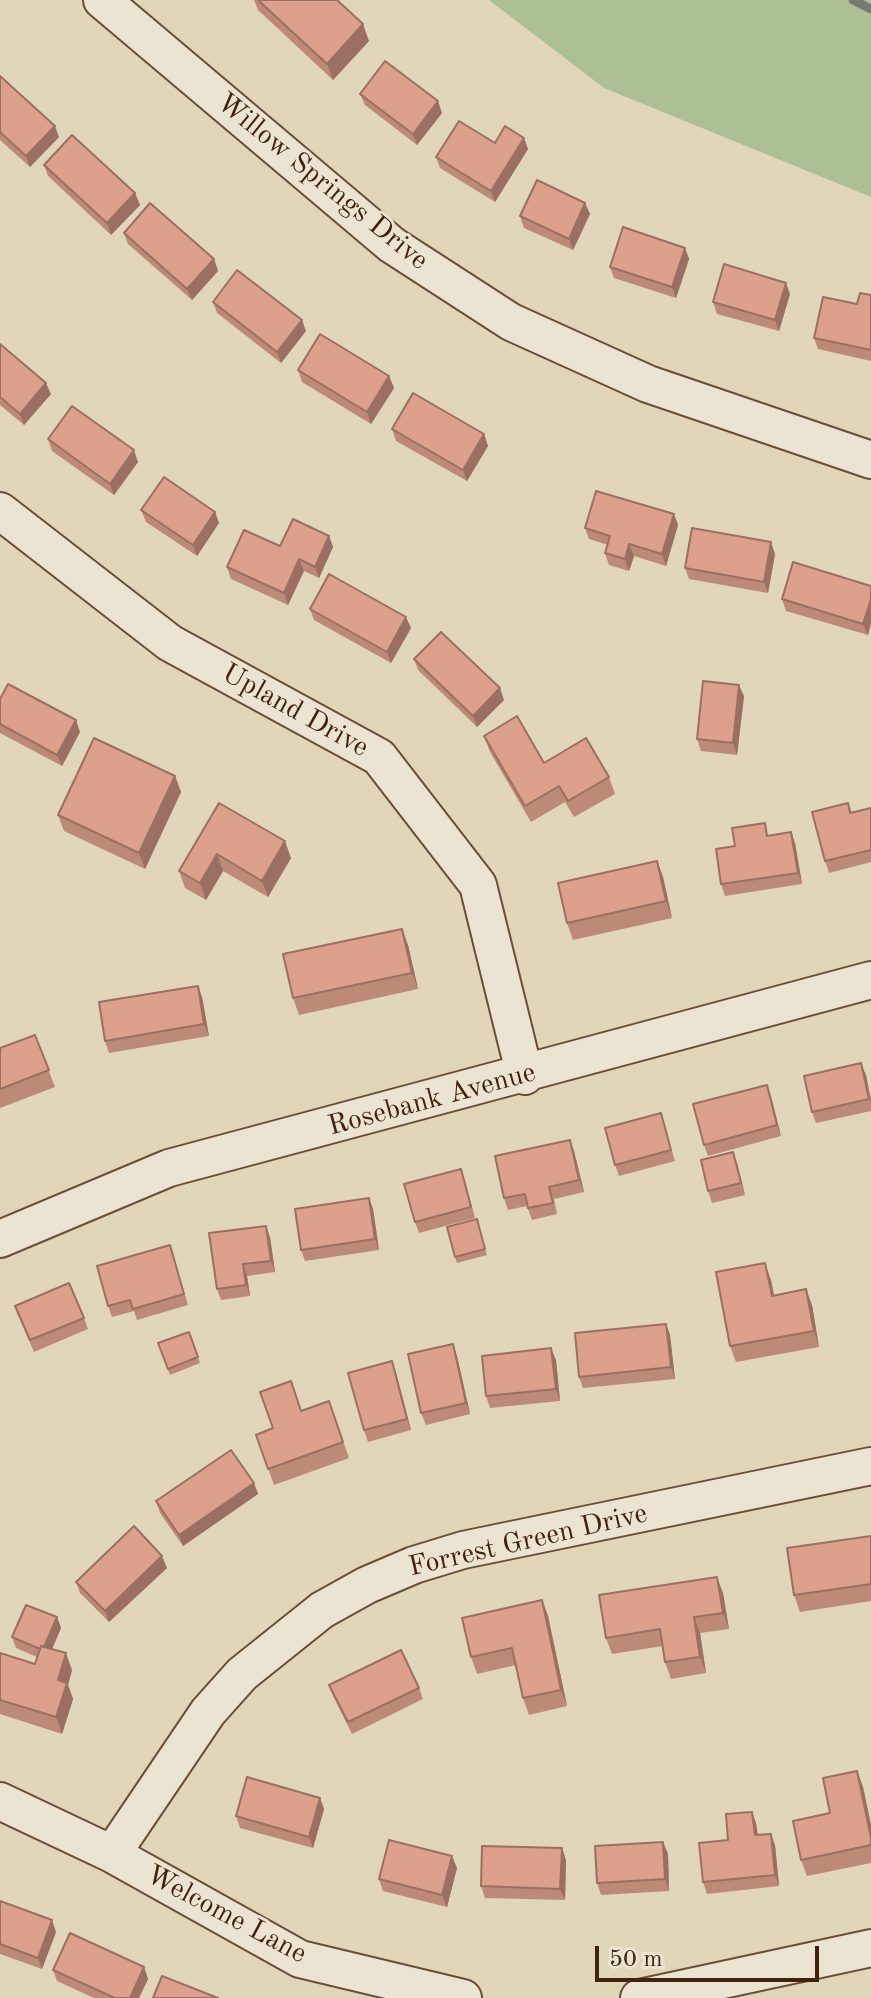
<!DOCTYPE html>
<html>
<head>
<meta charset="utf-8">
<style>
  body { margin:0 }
  #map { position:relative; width:871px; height:1998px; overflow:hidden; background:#e1d6ba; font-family:"Old Standard TT",serif }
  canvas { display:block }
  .scale { position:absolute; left:595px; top:1946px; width:224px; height:36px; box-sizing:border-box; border:4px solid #42210d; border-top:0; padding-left:10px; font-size:24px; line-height:28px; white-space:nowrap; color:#42210d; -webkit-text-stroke:6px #ece4d2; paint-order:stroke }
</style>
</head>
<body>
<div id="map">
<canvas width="871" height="1998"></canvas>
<div class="scale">50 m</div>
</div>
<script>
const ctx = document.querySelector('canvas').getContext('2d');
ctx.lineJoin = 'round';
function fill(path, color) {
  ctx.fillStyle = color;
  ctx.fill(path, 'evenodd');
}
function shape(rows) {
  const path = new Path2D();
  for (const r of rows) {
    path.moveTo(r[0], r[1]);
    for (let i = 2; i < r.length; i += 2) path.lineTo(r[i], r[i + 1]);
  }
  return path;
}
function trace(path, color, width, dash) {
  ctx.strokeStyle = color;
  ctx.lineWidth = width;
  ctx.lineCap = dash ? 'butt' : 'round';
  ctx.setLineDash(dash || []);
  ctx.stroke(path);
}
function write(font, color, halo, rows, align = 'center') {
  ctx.font = font + ' "Old Standard TT",serif';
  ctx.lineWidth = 6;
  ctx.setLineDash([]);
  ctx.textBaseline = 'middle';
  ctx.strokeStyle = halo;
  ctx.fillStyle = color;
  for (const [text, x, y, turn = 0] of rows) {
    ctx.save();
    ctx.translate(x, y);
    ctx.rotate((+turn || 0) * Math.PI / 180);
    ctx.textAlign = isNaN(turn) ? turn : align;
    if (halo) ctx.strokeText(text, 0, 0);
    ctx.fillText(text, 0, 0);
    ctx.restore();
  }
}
fill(shape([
  [489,0,871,0,871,197,604,88]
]), '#adbf95');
trace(shape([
  [853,0,871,9]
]), '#757b74', 9);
const minor = shape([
  [102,0,392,245,511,322,648,384,871,460],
  [0,511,170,643,379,757,478,885,525,1076],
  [0,1239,169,1168,871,980],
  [0,1801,112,1854,300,1959,463,1998],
  [112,1854,208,1712,242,1674,322,1610,367,1585,414,1565,463,1550,871,1466],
  [639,1998,871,1948]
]);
trace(minor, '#6a4e38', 40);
trace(minor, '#ece4d2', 36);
fill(shape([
  [254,0,337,0,369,41,333,80,258,10],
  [0,76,59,137,30,167,0,140],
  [360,94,442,113,417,145,365,105],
  [524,138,528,149,495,202,440,168,436,157,495,143],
  [44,165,135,193,140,205,111,235,48,176],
  [585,203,590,214,573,250,524,228,520,216],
  [124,233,214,259,218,271,192,300,128,244],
  [685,248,689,259,676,298,614,278,610,267],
  [790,294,779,331,717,314,713,302],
  [871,295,871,361,818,349,814,338,857,304],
  [213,302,306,331,281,363,217,313],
  [0,344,51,394,24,425,0,405],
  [298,370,389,376,394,388,371,424,302,382],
  [392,429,484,434,488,446,467,481,396,441],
  [48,439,138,462,114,495,52,451],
  [141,510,215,512,219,523,197,556,146,522],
  [674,514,678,525,666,566,634,556,629,571,609,565,605,553,608,545,589,539,585,528],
  [329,536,333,547,319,578,304,571,288,605,231,579,227,567,280,546],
  [775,554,768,593,689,579,685,568],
  [871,586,868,635,786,611,782,599],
  [310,609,411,628,391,663,314,620],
  [414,659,504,700,477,727,418,670],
  [744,696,737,755,701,751,697,739],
  [0,699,80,732,62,766,0,733],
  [484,736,544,763,609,777,615,794,574,817,565,802,531,822,490,752],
  [175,776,181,792,145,869,64,831,58,815],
  [219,803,291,858,268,897,223,871,206,900,185,888,179,871],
  [848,803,852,813,871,808,871,862,829,873,825,861],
  [791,832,795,843,802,884,725,896,721,884,735,846,769,835],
  [657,861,663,877,672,918,573,940,567,923],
  [402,929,408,945,418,989,299,1015,293,998],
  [202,997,209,1036,109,1053,105,1041],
  [35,1035,55,1087,0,1108,0,1048],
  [866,1075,871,1099,871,1111,816,1123,812,1112],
  [767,1085,781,1136,708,1156,704,1145],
  [661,1113,675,1161,619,1176,615,1165],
  [574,1151,584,1192,554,1199,557,1214,532,1220,527,1206,508,1210,504,1198],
  [737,1163,745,1195,712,1203,708,1191],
  [465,1180,475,1218,419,1233,415,1222],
  [369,1198,373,1209,379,1250,305,1261,301,1250],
  [479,1225,487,1255,457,1263,455,1257],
  [270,1237,275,1272,247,1276,250,1296,221,1300,217,1289],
  [170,1245,188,1305,137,1320,134,1311,112,1317,108,1306],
  [771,1280,774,1295,812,1305,819,1347,736,1362,730,1346],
  [19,1317,84,1318,88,1329,34,1352],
  [666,1324,670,1335,675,1379,583,1388,579,1377],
  [189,1332,200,1363,170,1375,158,1343],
  [457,1356,470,1414,426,1425,421,1413],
  [556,1360,560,1401,490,1408,486,1396],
  [396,1373,411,1430,368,1442,364,1430],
  [329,1401,349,1458,274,1485,256,1435,273,1428,302,1411],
  [254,1483,258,1494,183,1546,160,1513,156,1501],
  [871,1536,871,1601,800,1612,794,1595],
  [167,1568,109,1622,80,1593,76,1582],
  [723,1593,729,1629,700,1633,706,1673,671,1679,665,1662,663,1646,612,1654,606,1638],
  [542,1600,548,1616,567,1706,529,1715,523,1698,516,1665,477,1674,471,1657],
  [57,1617,61,1628,52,1649,72,1670,68,1685,73,1699,62,1734,0,1714,0,1653,35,1664,37,1657,16,1648,12,1637],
  [329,1685,419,1688,423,1699,352,1734,333,1696],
  [857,1771,863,1787,871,1825,871,1863,807,1876,801,1860],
  [320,1798,324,1809,313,1848,240,1828,236,1816],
  [756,1823,758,1835,775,1845,779,1886,707,1894,703,1882,728,1840],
  [663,1842,668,1854,669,1891,601,1895,597,1883],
  [562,1848,566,1860,565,1900,485,1898,481,1886],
  [457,1868,447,1907,383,1891,379,1879],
  [0,1901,56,1932,42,1969,0,1954],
  [144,1967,148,1979,139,1998,94,1998,57,1981,53,1970]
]), '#be8a78');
fill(shape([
  [363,24,369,41,333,80,327,64],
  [438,101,442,113,417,145,413,134],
  [55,126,59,137,30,167,26,156],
  [524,138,528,149,495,202,491,191],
  [135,193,140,205,111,235,107,223],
  [585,203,590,214,573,250,569,239],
  [685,248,689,259,676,298,672,287],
  [214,259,218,271,192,300,187,289],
  [786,283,790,294,779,331,775,320],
  [302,320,306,331,281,363,277,352],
  [389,376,394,388,371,424,367,412],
  [46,383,51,394,24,425,20,414],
  [484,434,488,446,467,481,463,470],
  [134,450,138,462,114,495,110,484],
  [215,512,219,523,197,556,193,545],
  [674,514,678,525,666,566,662,554],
  [329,536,333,547,319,578,315,567],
  [771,542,775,554,768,593,764,582],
  [629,544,634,556,629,571,625,559],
  [299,559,304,571,288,605,284,593],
  [871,599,871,624,868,635,863,624],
  [406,617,411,628,391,663,387,652],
  [739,685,744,696,737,755,733,743],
  [500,688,504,700,477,727,473,716],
  [76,720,80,732,62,766,57,755],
  [175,776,181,792,145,869,139,853],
  [791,832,795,843,802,884,798,873],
  [285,841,291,858,268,897,262,881],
  [217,854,223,871,206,900,200,883],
  [657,861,663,877,672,918,666,901],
  [402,929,408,945,418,989,412,973],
  [198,986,202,997,209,1036,204,1024],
  [861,1063,866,1075,871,1103,869,1099],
  [767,1085,771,1096,781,1136,777,1125],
  [570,1140,574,1151,584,1192,579,1180],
  [733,1152,737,1163,745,1195,741,1183],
  [369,1198,373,1209,379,1250,375,1239],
  [266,1226,270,1237,275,1272,271,1261],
  [765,1263,771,1280,777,1312,772,1296],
  [243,1264,247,1276,250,1296,246,1285],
  [806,1289,812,1305,819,1347,814,1331],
  [666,1324,670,1335,675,1379,671,1367],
  [453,1344,457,1356,470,1414,466,1403],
  [551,1348,556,1360,560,1401,556,1389],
  [392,1361,396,1373,411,1430,407,1419],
  [254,1483,258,1494,183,1546,179,1535],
  [162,1556,167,1568,109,1622,105,1611],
  [717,1577,723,1593,729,1629,723,1613],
  [542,1600,548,1616,567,1706,561,1690],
  [57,1617,61,1628,47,1661,43,1650],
  [694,1617,700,1633,706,1673,700,1657],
  [66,1653,72,1670,68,1685,73,1699,62,1734,56,1717,58,1680],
  [857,1771,863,1787,871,1825,871,1838],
  [320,1798,324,1809,313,1848,309,1837],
  [752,1812,756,1823,759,1847,755,1835],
  [771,1834,775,1845,779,1886,775,1875],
  [663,1842,668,1854,669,1891,665,1879],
  [562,1848,566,1860,565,1900,560,1889],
  [452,1856,457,1868,447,1907,442,1895],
  [52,1920,56,1932,42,1969,38,1958],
  [144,1967,148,1979,139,1998,130,1998]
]), '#9b7062');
const building = shape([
  [258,0,337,0,363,24,327,64,258,0],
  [385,61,438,101,413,134,360,94,385,61],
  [0,76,55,126,26,156,0,132,0,76],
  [459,121,495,143,505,126,524,138,491,191,436,157,459,121],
  [72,135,135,193,107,223,44,165,72,135],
  [537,180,585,203,569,239,520,216,537,180],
  [150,203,214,259,187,289,124,233,150,203],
  [623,227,685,248,672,287,610,267,623,227],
  [724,264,786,283,775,320,713,302,724,264],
  [237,270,302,320,277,352,213,302,237,270],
  [860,293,871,295,871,350,814,338,823,297,857,304,860,293],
  [320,334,389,376,367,412,298,370,320,334],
  [0,344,46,383,20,414,0,397,0,344],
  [413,393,484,434,463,470,392,429,413,393],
  [72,406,134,450,110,484,48,439,72,406],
  [164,477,215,512,193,545,141,510,164,477],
  [596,491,674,514,662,554,629,544,625,559,605,553,610,536,585,528,596,491],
  [293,519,329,536,315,567,299,559,284,593,227,567,244,530,280,546,293,519],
  [692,528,771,542,764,582,685,568,692,528],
  [793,562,871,586,871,599,863,624,782,599,793,562],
  [329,574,406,617,387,652,310,609,329,574],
  [441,632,500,688,473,716,414,659,441,632],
  [703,681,739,685,733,743,697,739,703,681],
  [8,684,76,720,57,755,0,724,0,699,8,684],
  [517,716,544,763,586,738,609,777,568,801,559,786,525,806,484,736,517,716],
  [94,738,175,776,139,853,58,815,94,738],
  [219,803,285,841,262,881,217,854,200,883,179,871,219,803],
  [848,803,850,813,871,808,871,850,825,861,812,812,848,803],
  [765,823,767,836,791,832,798,873,721,884,716,849,735,846,732,828,765,823],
  [657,861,666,901,567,923,558,883,657,861],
  [402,929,412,973,293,998,283,954,402,929],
  [198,986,204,1024,105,1041,99,1002,198,986],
  [35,1035,49,1070,0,1089,0,1048,35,1035],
  [861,1063,869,1099,812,1112,804,1076,861,1063],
  [767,1085,777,1125,704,1145,693,1104,767,1085],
  [661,1113,671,1150,615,1165,605,1128,661,1113],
  [570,1140,579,1180,549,1187,553,1203,528,1208,525,1194,504,1198,495,1156,570,1140],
  [733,1152,741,1183,708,1191,701,1160,733,1152],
  [461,1169,471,1207,415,1222,404,1184,461,1169],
  [369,1198,375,1239,301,1250,295,1209,369,1198],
  [477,1219,485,1249,455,1257,447,1227,477,1219],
  [266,1226,271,1261,243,1264,246,1285,217,1289,209,1233,266,1226],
  [170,1245,184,1294,133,1309,130,1300,108,1306,97,1266,170,1245],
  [765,1263,772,1296,806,1289,814,1331,730,1346,716,1272,765,1263],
  [69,1283,84,1318,30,1340,15,1306,69,1283],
  [666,1324,671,1367,579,1377,575,1333,666,1324],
  [189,1332,198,1357,168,1369,158,1343,189,1332],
  [453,1344,466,1403,421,1413,408,1354,453,1344],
  [551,1348,556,1389,486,1396,482,1356,551,1348],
  [392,1361,407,1419,364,1430,348,1373,392,1361],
  [291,1381,301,1411,329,1401,343,1442,268,1469,256,1435,273,1428,260,1392,291,1381],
  [231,1450,254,1483,179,1535,156,1501,231,1450],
  [134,1526,162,1556,105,1611,76,1582,134,1526],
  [871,1536,871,1584,794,1595,787,1548,871,1536],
  [717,1577,723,1613,694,1617,700,1657,665,1662,660,1629,606,1638,599,1595,717,1577],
  [542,1600,561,1690,523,1698,512,1648,471,1657,462,1618,542,1600],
  [26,1605,57,1617,44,1647,41,1646,40,1649,12,1637,26,1605],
  [41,1646,66,1653,58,1680,67,1683,56,1717,0,1700,0,1653,35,1664,41,1646],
  [401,1650,419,1688,348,1722,329,1685,401,1650],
  [857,1771,871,1838,871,1845,801,1860,793,1821,830,1813,823,1778,857,1771],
  [247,1777,320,1798,309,1837,236,1816,247,1777],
  [752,1812,755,1835,771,1834,775,1875,703,1882,699,1843,728,1840,726,1814,752,1812],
  [389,1840,452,1856,442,1895,379,1879,389,1840],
  [663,1842,665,1879,597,1883,595,1846,663,1842],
  [482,1846,562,1848,560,1889,481,1886,482,1846],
  [0,1901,52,1920,38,1958,0,1944,0,1901],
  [70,1933,144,1967,130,1998,115,1998,53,1970,70,1933],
  [162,1976,218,1998,153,1998,162,1976]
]);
fill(building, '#dda08c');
trace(building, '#9b7062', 2);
write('28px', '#42210d', '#ece4d2', [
  ["Willow Springs Drive",322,182,39],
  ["Upland Drive",295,711,29],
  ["Rosebank Avenue",432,1100,-15],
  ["Forrest Green Drive",528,1541,-13],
  ["Welcome Lane",226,1915,28]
]);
</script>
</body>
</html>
